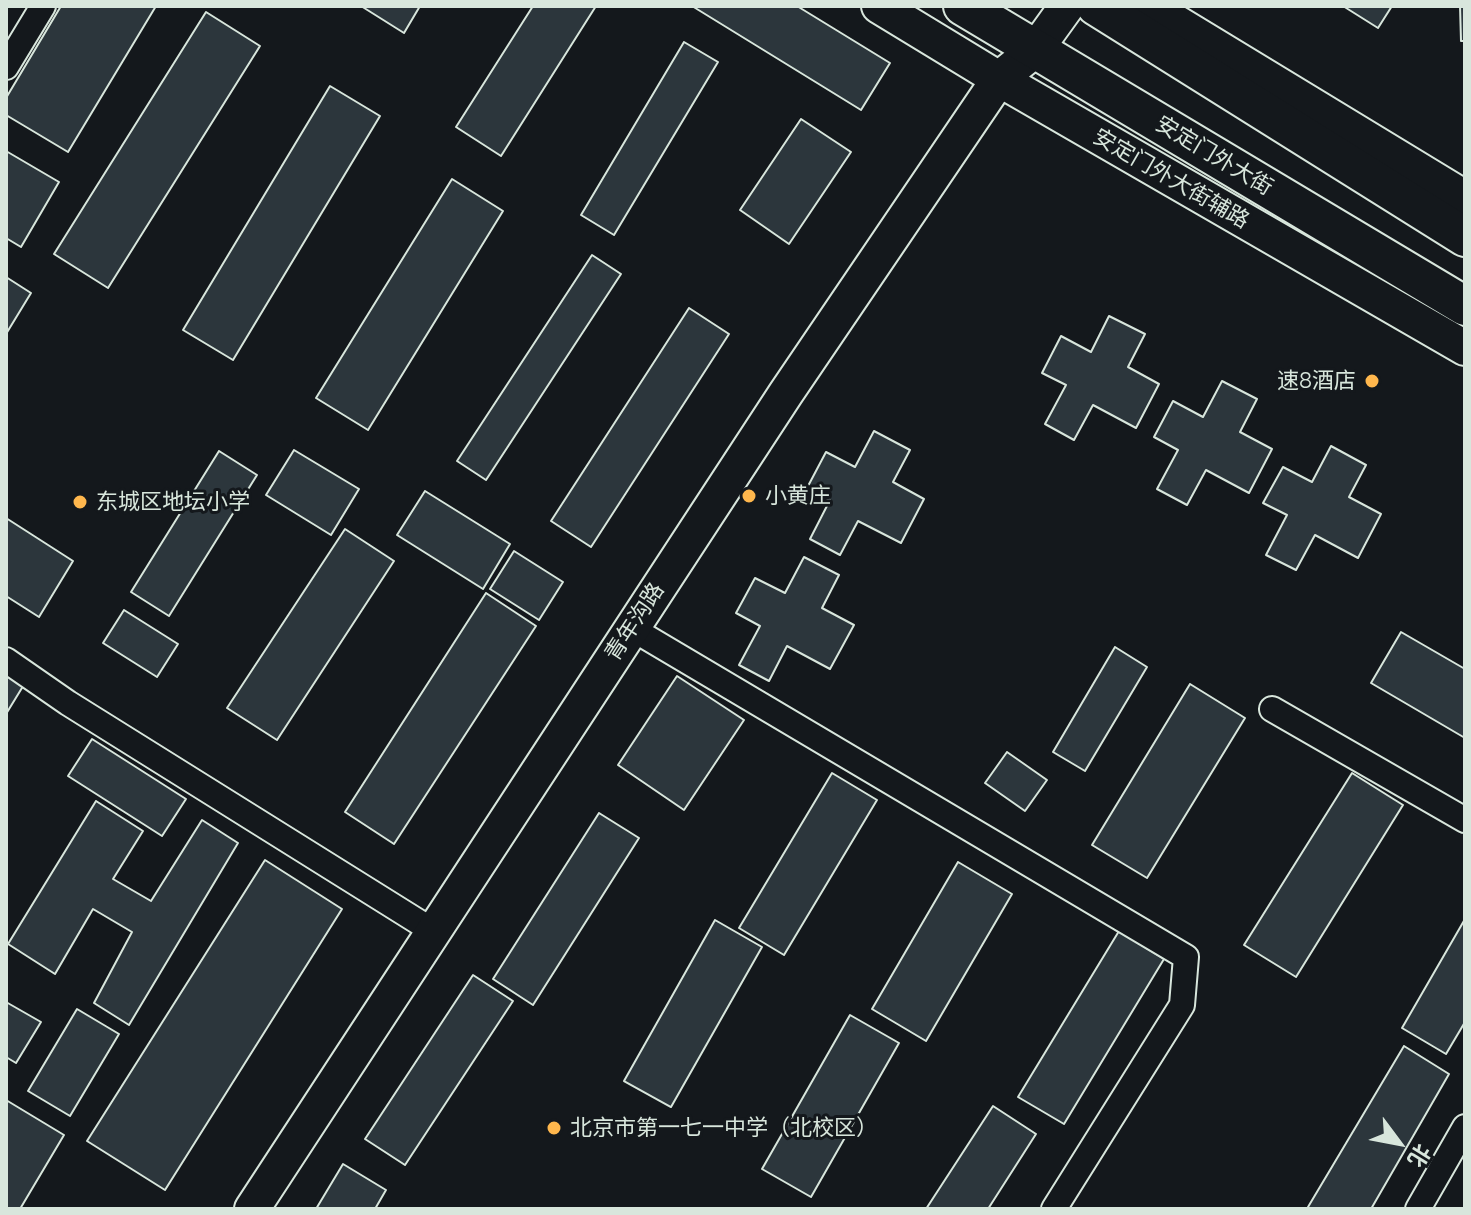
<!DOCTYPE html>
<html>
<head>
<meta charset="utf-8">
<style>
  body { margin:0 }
  #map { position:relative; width:1471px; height:1215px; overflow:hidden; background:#14181c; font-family:Raleway,"Noto Sans SC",sans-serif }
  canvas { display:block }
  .frame { position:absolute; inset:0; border:8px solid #d8e6dc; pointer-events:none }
  .north { position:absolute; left:1359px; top:1103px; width:80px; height:80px; -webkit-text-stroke:6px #14181c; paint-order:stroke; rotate:122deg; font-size:22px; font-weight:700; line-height:32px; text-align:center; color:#d8e6dc }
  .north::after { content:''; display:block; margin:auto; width:28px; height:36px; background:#d8e6dc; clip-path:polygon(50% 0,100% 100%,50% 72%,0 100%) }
</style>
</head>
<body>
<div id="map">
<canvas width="1471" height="1215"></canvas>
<div class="frame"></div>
<div class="north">北</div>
</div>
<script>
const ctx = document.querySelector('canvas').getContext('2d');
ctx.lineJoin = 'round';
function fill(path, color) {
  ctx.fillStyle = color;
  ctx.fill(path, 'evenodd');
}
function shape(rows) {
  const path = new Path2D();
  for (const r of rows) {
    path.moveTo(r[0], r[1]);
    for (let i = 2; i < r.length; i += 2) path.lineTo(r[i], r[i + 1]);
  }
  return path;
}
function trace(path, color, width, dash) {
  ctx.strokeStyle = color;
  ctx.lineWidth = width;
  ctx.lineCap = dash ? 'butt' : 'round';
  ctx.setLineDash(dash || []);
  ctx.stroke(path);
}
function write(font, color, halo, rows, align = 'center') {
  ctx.font = font + ' Raleway,"Noto Sans SC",sans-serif';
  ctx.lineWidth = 6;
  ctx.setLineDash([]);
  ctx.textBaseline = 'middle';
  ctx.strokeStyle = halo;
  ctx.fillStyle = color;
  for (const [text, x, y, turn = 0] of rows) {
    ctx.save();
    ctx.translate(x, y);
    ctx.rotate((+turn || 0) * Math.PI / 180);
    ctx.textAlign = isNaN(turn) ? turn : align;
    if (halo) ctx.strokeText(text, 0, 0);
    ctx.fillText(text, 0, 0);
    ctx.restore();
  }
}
const building = shape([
  [61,6,156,6,68,152,6,115,6,98,61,6],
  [361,6,420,6,404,33,361,6],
  [533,6,596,6,501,156,456,127,533,6],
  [692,6,797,6,890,63,861,110,692,6],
  [1343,6,1392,6,1378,28,1343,6],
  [1460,6,1465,6,1465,41,1461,41,1460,6],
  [206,12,260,46,108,288,54,254,206,12],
  [684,42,718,62,614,235,581,215,684,42],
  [330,86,380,116,233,360,183,330,330,86],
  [801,119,851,152,789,244,740,210,801,119],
  [6,151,59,182,21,247,6,238,6,151],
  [452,179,503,211,368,430,316,398,452,179],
  [592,255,621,274,486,480,457,461,592,255],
  [6,277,31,293,6,334,6,277],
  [689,308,729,334,591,547,551,521,689,308],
  [1109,316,1145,334,1128,367,1159,384,1136,428,1093,405,1074,440,1045,424,1066,385,1042,373,1061,336,1091,352,1109,316],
  [1222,381,1257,399,1240,432,1272,449,1249,493,1206,470,1187,505,1157,489,1178,450,1154,437,1173,401,1203,417,1222,381],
  [874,431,910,450,893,482,924,499,901,543,858,521,840,555,810,539,830,500,807,488,826,452,855,467,874,431],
  [1331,446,1366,465,1349,497,1381,514,1358,558,1315,535,1296,570,1266,555,1287,515,1263,503,1283,467,1312,482,1331,446],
  [294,450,359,489,331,535,266,495,294,450],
  [219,451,257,475,169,616,131,592,219,451],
  [425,491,510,544,483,589,397,535,425,491],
  [6,518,73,561,39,617,6,596,6,518],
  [345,529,394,561,277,740,227,708,345,529],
  [514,551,563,582,539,620,490,589,514,551],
  [804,557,839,575,822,608,854,625,830,669,787,646,769,681,739,665,760,626,736,613,755,578,785,593,804,557],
  [486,593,536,626,394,844,345,812,486,593],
  [124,610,178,644,157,677,103,643,124,610],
  [1401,632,1465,669,1465,738,1371,683,1401,632],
  [1115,647,1147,667,1085,771,1053,752,1115,647],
  [6,672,25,683,6,714,6,672],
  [677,676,744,720,684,810,618,765,677,676],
  [1190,684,1245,718,1147,878,1092,845,1190,684],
  [92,739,186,799,162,836,68,776,92,739],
  [1007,752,1047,780,1025,811,985,783,1007,752],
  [832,773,877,800,784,955,739,928,832,773],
  [1352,773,1403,805,1296,977,1244,945,1352,773],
  [96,801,143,831,113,879,151,901,202,820,238,843,129,1025,94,1003,132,932,93,909,55,974,8,944,96,801],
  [599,813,639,838,533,1005,493,979,599,813],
  [265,860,342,909,165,1190,87,1141,265,860],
  [958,862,1012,894,926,1041,872,1009,958,862],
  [1465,919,1465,1022,1446,1054,1402,1028,1465,919],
  [715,920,762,947,671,1107,624,1081,715,920],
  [1119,931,1164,959,1064,1124,1018,1097,1119,931],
  [473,975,513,1001,405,1165,365,1139,473,975],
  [6,1002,41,1022,16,1063,6,1057,6,1002],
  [77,1009,119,1034,70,1116,28,1091,77,1009],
  [850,1015,899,1043,811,1197,762,1169,850,1015],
  [1404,1046,1449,1074,1371,1209,1310,1209,1308,1207,1404,1046],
  [6,1100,64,1135,20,1209,6,1209,6,1100],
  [993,1106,1036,1134,988,1209,926,1209,993,1106],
  [343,1164,386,1190,375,1209,316,1209,343,1164]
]);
fill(building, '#2c363c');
trace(building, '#d8e6dc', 2);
const street = shape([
  [6,67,43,6],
  [631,628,1186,957,1182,1005,1054,1209],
  [6,660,68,703,433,931],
  [1272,709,1465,820],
  [1418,1209,1465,1127]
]);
const secondary = shape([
  [879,6,999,79,1465,348],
  [1149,6,1465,198],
  [252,1209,786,393,999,79,1036,49,1067,6]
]);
const primary = shape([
  [963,6,1465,306],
  [1096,6,1465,237]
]);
trace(street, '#d8e6dc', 28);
trace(secondary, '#d8e6dc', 38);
trace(primary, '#d8e6dc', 42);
trace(street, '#14181c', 24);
trace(secondary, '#14181c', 34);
trace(primary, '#14181c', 38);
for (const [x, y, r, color] of [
  [1372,381,8,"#ffb74d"],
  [749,496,8,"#ffb74d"],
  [80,502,8,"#ffb74d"],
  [554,1128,8,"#ffb74d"]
]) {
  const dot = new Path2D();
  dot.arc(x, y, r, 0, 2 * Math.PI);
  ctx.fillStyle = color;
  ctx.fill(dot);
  trace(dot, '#14181c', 3);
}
write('22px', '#d8e6dc', '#14181c', [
  ["安定门外大街",1214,156,31],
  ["安定门外大街辅路",1171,179,30],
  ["青年沟路",635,622,-57]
]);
write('22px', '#d8e6dc', '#14181c', [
  ["速8酒店",1356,381,"right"],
  ["小黄庄",765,496],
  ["东城区地坛小学",96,502],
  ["北京市第一七一中学（北校区）",570,1128]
], 'left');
</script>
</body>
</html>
